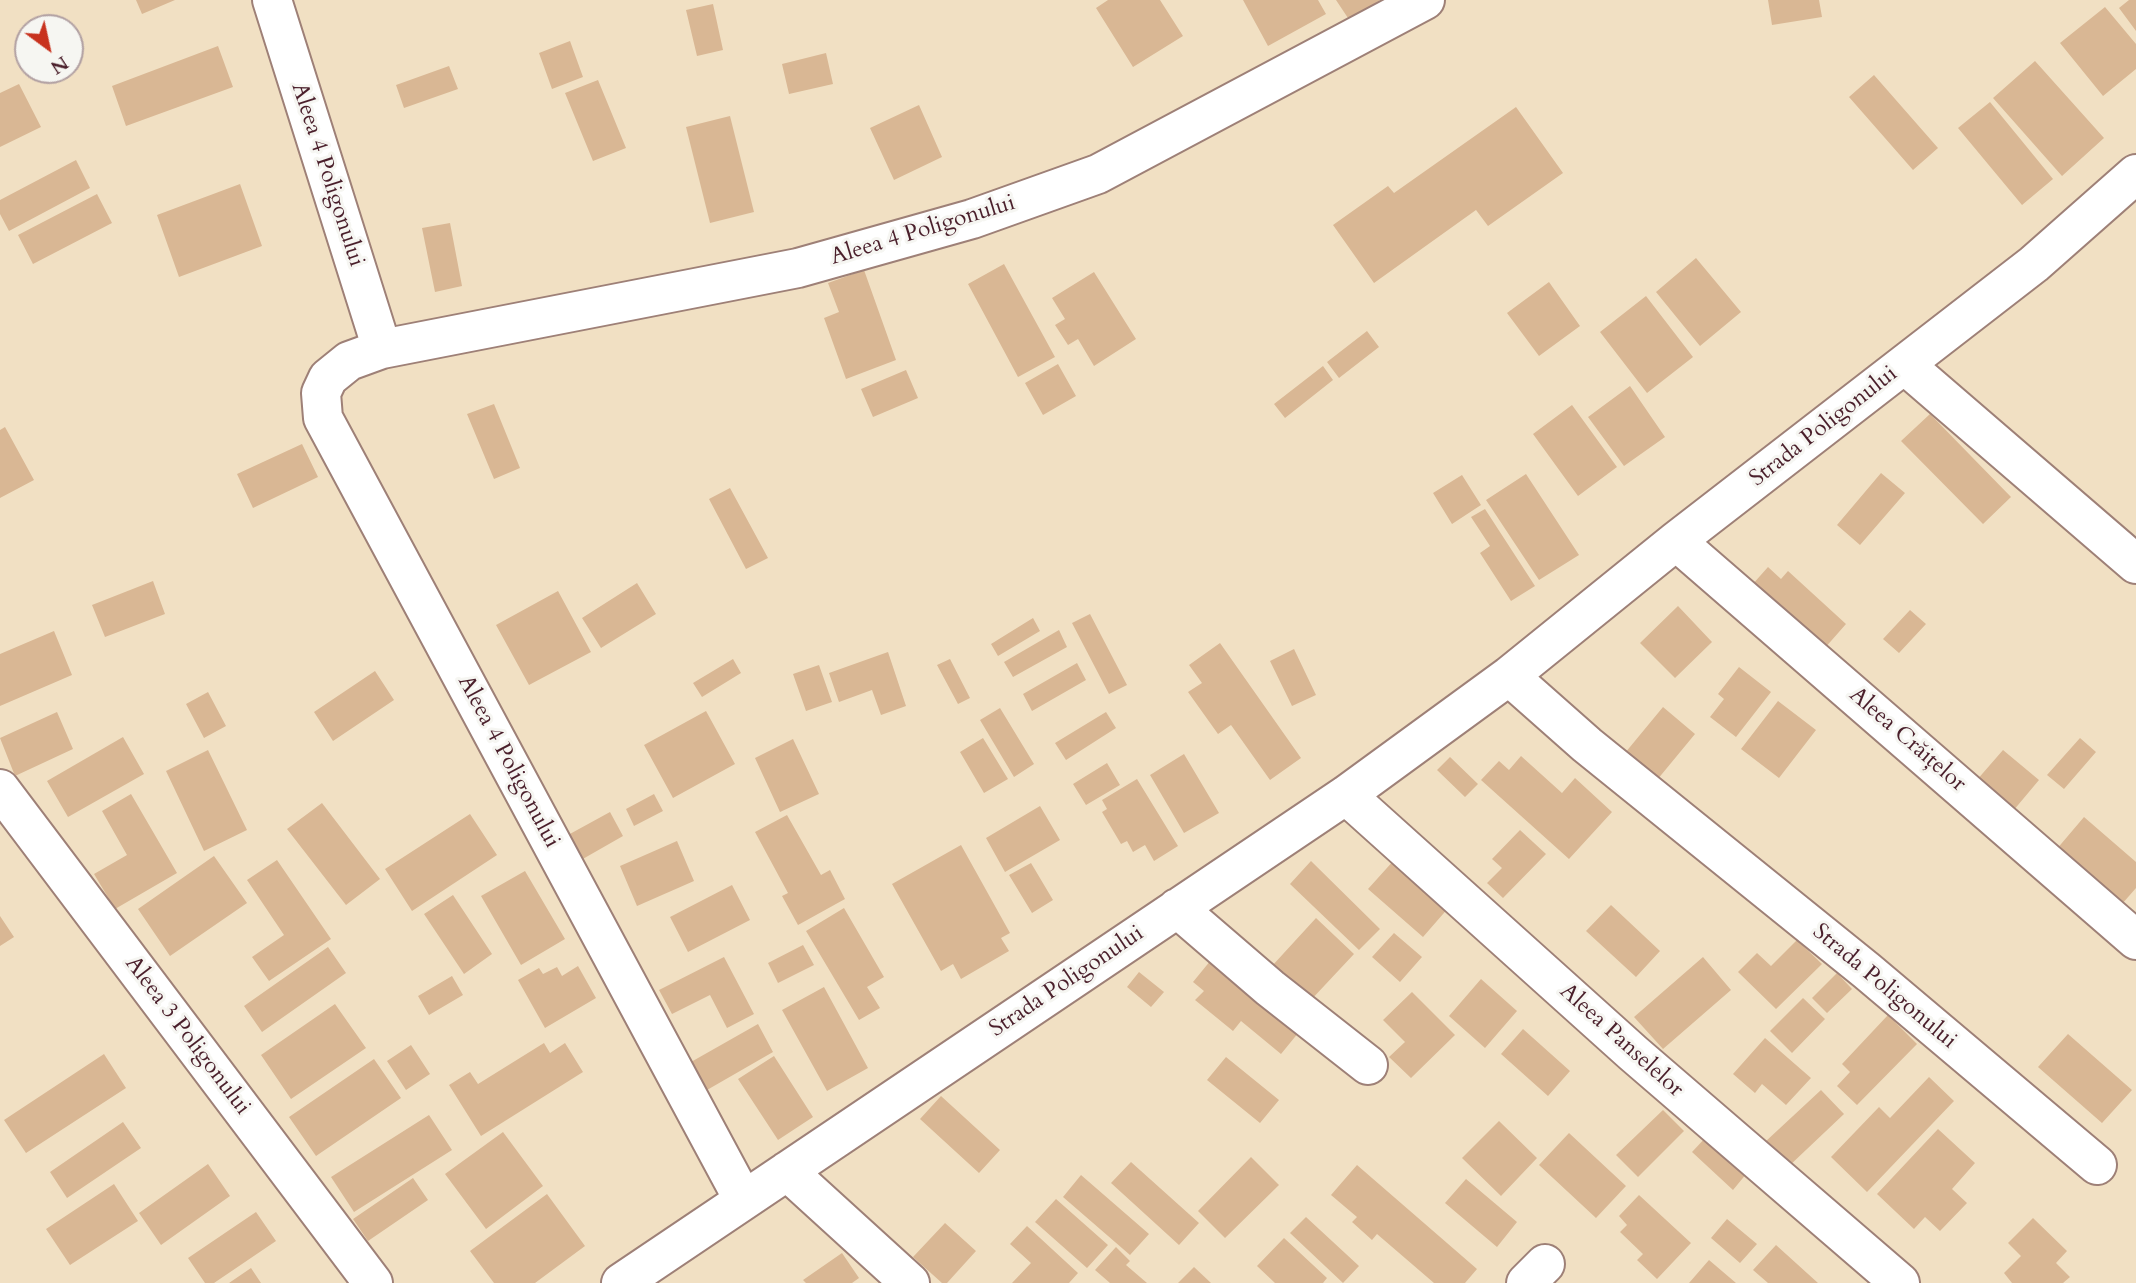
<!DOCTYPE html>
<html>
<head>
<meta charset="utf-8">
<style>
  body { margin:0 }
  #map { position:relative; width:2136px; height:1283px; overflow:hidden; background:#f1e0c3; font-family:Cardo,serif }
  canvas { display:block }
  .north { position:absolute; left:14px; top:14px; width:70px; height:70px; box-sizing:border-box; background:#f6f6f2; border:2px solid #b1a0a2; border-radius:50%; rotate:147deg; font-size:19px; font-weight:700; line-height:28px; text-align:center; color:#4a1f2b }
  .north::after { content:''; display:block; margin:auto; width:24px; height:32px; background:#c8321e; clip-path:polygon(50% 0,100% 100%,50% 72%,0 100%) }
</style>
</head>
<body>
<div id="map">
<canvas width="2136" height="1283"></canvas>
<div class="north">N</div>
</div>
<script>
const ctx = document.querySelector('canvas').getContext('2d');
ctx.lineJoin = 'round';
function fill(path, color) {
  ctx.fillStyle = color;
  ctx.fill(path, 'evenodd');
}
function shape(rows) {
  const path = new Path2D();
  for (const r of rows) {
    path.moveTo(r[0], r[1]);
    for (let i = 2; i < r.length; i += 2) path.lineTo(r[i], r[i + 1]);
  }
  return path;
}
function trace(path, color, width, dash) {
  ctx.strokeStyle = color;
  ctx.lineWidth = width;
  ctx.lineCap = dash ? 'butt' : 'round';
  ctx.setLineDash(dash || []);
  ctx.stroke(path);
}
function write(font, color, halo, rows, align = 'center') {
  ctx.font = font + ' Cardo,serif';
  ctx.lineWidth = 6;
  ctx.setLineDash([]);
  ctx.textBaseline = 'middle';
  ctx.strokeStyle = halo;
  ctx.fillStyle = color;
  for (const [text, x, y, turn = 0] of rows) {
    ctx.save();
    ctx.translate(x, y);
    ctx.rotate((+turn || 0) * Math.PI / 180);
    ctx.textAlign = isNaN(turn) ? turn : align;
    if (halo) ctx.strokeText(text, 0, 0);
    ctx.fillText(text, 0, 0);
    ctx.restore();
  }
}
fill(shape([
  [136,0,175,0,142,14],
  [1108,0,1160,0,1183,36,1133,67,1096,8],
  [1243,0,1318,0,1326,14,1268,46],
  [1336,0,1380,0,1350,21],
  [1768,0,1819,0,1822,17,1772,25],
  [2129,0,2136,0,2136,31,2119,8],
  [713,4,723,50,697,56,686,10],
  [2105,7,2136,44,2136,69,2103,96,2060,43],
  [570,41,583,77,552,89,539,53],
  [218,46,233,87,126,126,112,86],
  [826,53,833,84,789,94,782,64],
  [2035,61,2104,138,2062,176,1993,98],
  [449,66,458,89,404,108,396,85],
  [1874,75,1938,148,1913,170,1849,97],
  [598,80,626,148,593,161,565,93],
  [19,84,41,127,0,147,0,93],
  [1990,102,2053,179,2022,205,1958,128],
  [919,105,942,157,894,180,870,128],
  [1516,107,1563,173,1488,226,1476,210,1374,283,1333,225,1388,186,1394,193],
  [730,116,754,212,710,223,686,127],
  [76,160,90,188,9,231,0,214,0,200],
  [240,184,262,246,179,277,157,215],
  [97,194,112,223,33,264,18,235],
  [450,223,462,286,435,292,422,228],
  [1696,258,1741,312,1700,346,1656,292],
  [1004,264,1055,357,1018,377,968,284],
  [864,270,896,360,846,379,824,318,839,312,828,283],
  [1094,272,1136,339,1094,366,1078,339,1068,345,1055,325,1065,319,1052,298],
  [1549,282,1580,326,1539,356,1507,313],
  [1646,296,1693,357,1647,393,1600,332],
  [1367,331,1379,347,1339,378,1327,362],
  [1058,364,1076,396,1043,415,1025,383],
  [1323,366,1333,380,1285,418,1274,404],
  [906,370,918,398,873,417,861,389],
  [1630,386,1665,437,1624,466,1588,417],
  [494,404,520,468,494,479,467,414],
  [1572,405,1617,467,1578,496,1533,434],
  [1930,414,2011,497,1983,524,1901,441],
  [5,427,34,480,0,498,0,430],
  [302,444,318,477,253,508,237,474],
  [1881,473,1905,493,1860,545,1837,525],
  [1526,474,1579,555,1539,580,1486,500],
  [1462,475,1481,505,1452,524,1433,493],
  [730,488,768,558,746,569,709,499],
  [1485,509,1535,586,1511,601,1480,553,1490,546,1471,517],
  [1768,567,1781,579,1788,571,1846,624,1824,649,1752,585],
  [153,581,165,614,105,637,92,605],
  [637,583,656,614,601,648,582,618],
  [558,591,591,652,529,685,496,625],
  [1678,606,1712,642,1675,678,1640,643],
  [1910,610,1926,624,1899,653,1883,639],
  [1090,614,1127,685,1109,694,1072,623],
  [1033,618,1040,631,998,656,991,644],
  [1059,630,1067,647,1013,677,1004,662],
  [54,631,72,675,0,706,0,654],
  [1220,643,1301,758,1270,780,1231,725,1218,734,1188,692,1202,683,1189,665],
  [1294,649,1316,695,1292,706,1270,661],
  [888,652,906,706,881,715,872,690,839,702,829,673],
  [733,659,741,673,702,697,693,683],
  [950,659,970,698,958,704,937,665],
  [1077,663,1086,680,1032,711,1023,694],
  [819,665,832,702,806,711,793,674],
  [1739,667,1771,692,1736,737,1710,717,1724,699,1718,694],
  [375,671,394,700,333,741,314,712],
  [208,692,226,726,204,738,186,704],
  [1778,701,1816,730,1779,778,1741,749],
  [1663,707,1695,734,1657,780,1625,753],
  [1000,708,1034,764,1014,777,980,720],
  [706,711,735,764,673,798,644,745],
  [57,712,73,749,15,776,0,738],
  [1106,712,1116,728,1066,760,1055,743],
  [123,737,144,774,68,817,47,781],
  [983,738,1008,779,984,793,960,752],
  [2080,738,2096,752,2064,789,2047,775],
  [793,739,819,794,780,812,755,758],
  [208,750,247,830,204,851,166,771],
  [2003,750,2039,780,2013,811,1976,781],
  [1184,754,1219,813,1184,833,1150,775],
  [1521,756,1562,793,1575,778,1612,812,1569,859,1481,780,1499,761,1509,770],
  [1450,757,1478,784,1465,797,1437,770],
  [1107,763,1120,785,1086,805,1073,784],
  [1137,779,1178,846,1154,861,1145,845,1133,852,1127,841,1121,844,1102,812,1107,809,1102,800],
  [131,794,177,873,115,909,94,874,127,855,102,811],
  [654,794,663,811,634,826,626,809],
  [322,803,380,879,346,905,287,829],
  [1040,806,1060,840,1005,872,986,838],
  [610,812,623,836,581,860,568,835],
  [470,814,497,855,412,911,385,869],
  [787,815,821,875,830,870,845,899,798,925,782,896,788,893,755,832],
  [2084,817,2136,862,2136,888,2115,912,2050,857],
  [1520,830,1546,854,1503,898,1487,883,1502,868,1492,859],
  [677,841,694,881,637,906,620,866],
  [961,845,1010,933,1001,938,1009,951,961,979,953,964,941,971,892,884],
  [214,856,247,903,170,956,138,909],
  [1395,859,1450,906,1423,937,1368,889],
  [277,860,331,939,269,981,252,957,284,935,247,880],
  [1311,861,1380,929,1359,950,1290,884],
  [1031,863,1053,900,1032,913,1009,875],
  [525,871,565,939,521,965,481,896],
  [732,885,750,920,688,952,670,917],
  [453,895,492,954,464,974,424,914],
  [1611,905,1660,951,1636,977,1586,931],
  [844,908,884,977,867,987,880,1008,859,1020,806,931],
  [0,916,14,937,0,946],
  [1316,918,1354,954,1310,1001,1272,966],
  [1394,933,1422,957,1400,982,1372,957],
  [1797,940,1822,964,1776,1009,1738,972,1757,953,1771,966],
  [803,945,814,965,778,983,768,963],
  [328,947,346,973,262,1032,244,1006],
  [724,957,754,1014,727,1028,710,995,672,1014,659,990],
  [1703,957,1731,990,1663,1049,1634,1017],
  [1211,960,1299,1032,1281,1054,1241,1021,1233,1031,1195,1000,1204,991,1193,982],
  [578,966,596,998,545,1028,518,980,539,968,543,974,557,967,562,976],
  [1139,972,1164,992,1151,1007,1127,987],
  [1837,973,1852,989,1827,1013,1812,998],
  [452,976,463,995,429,1015,418,996],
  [1481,979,1517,1011,1485,1048,1449,1016],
  [824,987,868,1068,827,1091,782,1010],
  [1412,992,1455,1035,1411,1078,1389,1057,1405,1042,1383,1020],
  [1803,998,1825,1019,1792,1053,1770,1031],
  [335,1004,366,1048,291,1099,261,1055],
  [1888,1015,1917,1044,1857,1105,1837,1086,1850,1072,1842,1064],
  [758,1024,773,1052,707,1090,691,1062],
  [1523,1029,1570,1071,1548,1096,1501,1054],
  [2068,1034,2132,1090,2102,1123,2038,1067],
  [1765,1038,1811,1078,1786,1105,1762,1084,1755,1093,1733,1074],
  [544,1043,550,1053,565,1043,583,1072,481,1136,449,1085,470,1072,478,1084],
  [411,1045,430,1074,406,1090,387,1061],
  [104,1054,126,1088,26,1153,4,1120],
  [774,1056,813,1117,778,1140,738,1079],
  [1226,1057,1279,1100,1260,1123,1207,1080],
  [374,1059,401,1098,316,1156,289,1117],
  [1929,1077,1954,1101,1867,1192,1831,1157,1879,1107,1890,1118],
  [1821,1090,1844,1114,1788,1167,1765,1142],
  [941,1096,1000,1150,979,1173,920,1119],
  [1663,1110,1684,1131,1638,1177,1616,1155],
  [429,1115,452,1150,354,1212,331,1177],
  [1499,1121,1537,1158,1501,1196,1462,1158],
  [123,1122,141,1148,67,1198,50,1172],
  [1938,1129,1975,1163,1952,1189,1967,1203,1940,1231,1925,1217,1914,1229,1877,1194],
  [503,1132,543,1186,486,1229,445,1174],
  [1569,1133,1626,1186,1596,1218,1539,1165],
  [1707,1136,1747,1173,1733,1190,1692,1152],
  [1251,1157,1279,1185,1225,1238,1198,1211],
  [1131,1162,1199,1223,1179,1245,1111,1183],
  [208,1164,230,1196,161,1245,139,1213],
  [1357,1165,1477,1269,1465,1283,1434,1283,1377,1234,1372,1240,1352,1222,1357,1217,1331,1195],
  [1081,1175,1149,1234,1130,1255,1063,1197],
  [413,1178,428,1200,368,1241,353,1219],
  [1466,1179,1517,1222,1497,1247,1445,1203],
  [114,1184,138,1221,70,1265,46,1229],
  [547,1194,585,1246,535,1283,494,1283,470,1251],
  [1639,1195,1691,1243,1657,1279,1637,1260,1643,1254,1620,1232,1627,1225,1619,1216],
  [1056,1199,1108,1245,1087,1268,1035,1222],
  [256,1212,276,1241,214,1283,205,1283,188,1258],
  [1306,1217,1359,1266,1343,1283,1290,1233],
  [2033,1218,2067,1251,2056,1263,2070,1277,2063,1283,2012,1283,2004,1273,2021,1256,2008,1243],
  [1727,1219,1757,1244,1740,1263,1711,1238],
  [945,1223,976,1251,947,1283,942,1283,913,1257],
  [1027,1226,1078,1273,1069,1283,1012,1283,1031,1263,1010,1244],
  [1284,1238,1327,1278,1323,1283,1275,1283,1257,1266],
  [1776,1245,1818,1283,1768,1283,1753,1270],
  [1116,1247,1130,1261,1126,1265,1147,1283,1110,1283,1095,1270],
  [842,1253,859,1278,852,1283,806,1283,803,1280],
  [1709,1260,1736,1283,1689,1283],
  [1194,1267,1211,1283,1178,1283],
  [251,1268,261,1283,229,1283]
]), '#d9b794');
const street = shape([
  [272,0,382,349],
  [1905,365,2136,564],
  [1676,541,2136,940],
  [1509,676,1587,745,1867,971,2097,1165],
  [0,789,373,1283],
  [1346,795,1633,1053,1900,1283],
  [1177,908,1270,988,1368,1065],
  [787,1171,910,1283],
  [743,1199,323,418,321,393,328,378,349,361,382,349,798,268,972,219,1098,174,1425,0],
  [621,1283,1346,795,1509,676,1676,541,2034,264,2136,174],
  [1526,1283,1545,1264]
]);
trace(street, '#9e8077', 42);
trace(street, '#fff', 38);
write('23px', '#4a1f2b', '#f6f6f2', [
  ["Aleea 4 Poligonului",327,175,72],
  ["Aleea 4 Poligonului",923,231,-17],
  ["Strada Poligonului",1824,427,-38],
  ["Aleea Crăițelor",1907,740,41],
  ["Aleea 4 Poligonului",508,762,62],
  ["Strada Poligonului",1067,982,-34],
  ["Strada Poligonului",1884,987,40],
  ["Aleea 3 Poligonului",187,1036,53],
  ["Aleea Panselelor",1621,1041,42]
]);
</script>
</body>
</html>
